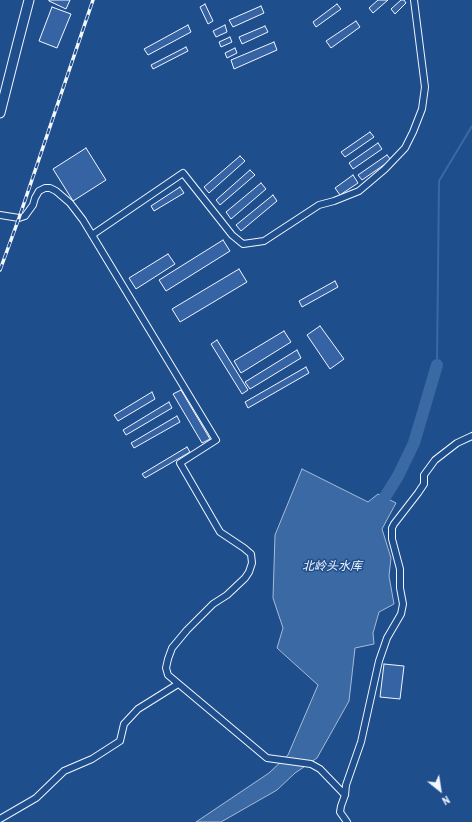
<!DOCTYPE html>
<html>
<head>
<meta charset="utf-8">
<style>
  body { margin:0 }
  #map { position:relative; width:472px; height:822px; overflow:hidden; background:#1f4e8c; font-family:"Archivo Narrow",sans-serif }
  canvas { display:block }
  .north { position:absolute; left:420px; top:770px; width:40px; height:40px; -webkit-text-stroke:3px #1f4e8c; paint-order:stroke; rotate:150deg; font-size:11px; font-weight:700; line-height:16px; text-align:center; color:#f2f6ff }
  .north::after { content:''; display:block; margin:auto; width:14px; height:18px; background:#f2f6ff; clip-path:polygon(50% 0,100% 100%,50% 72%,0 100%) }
</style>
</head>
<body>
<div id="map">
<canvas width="472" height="822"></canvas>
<div class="north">N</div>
</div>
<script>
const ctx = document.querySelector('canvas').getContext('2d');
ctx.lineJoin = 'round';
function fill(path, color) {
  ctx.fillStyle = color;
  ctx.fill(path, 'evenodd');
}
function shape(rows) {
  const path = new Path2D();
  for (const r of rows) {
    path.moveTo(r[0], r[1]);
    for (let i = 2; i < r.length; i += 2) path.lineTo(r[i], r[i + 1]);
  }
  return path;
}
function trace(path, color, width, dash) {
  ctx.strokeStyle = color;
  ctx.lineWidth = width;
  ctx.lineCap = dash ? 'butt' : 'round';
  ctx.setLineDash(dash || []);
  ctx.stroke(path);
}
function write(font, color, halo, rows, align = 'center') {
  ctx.font = font + ' "Archivo Narrow","Noto Sans SC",sans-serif';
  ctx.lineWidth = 3;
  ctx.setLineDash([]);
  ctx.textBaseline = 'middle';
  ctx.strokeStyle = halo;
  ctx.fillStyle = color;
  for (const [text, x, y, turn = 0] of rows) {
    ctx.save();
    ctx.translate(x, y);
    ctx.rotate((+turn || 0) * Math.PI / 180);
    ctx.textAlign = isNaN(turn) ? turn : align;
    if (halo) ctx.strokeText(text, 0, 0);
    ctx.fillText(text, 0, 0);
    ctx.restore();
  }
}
const water = shape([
  [302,469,368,502,378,494,396,503,382,529,391,558,389,576,394,604,379,612,373,633,374,644,355,648,349,701,317,758,295,773,277,790,221,822,196,822,269,773,288,755,318,685,277,648,283,628,273,598,275,535,302,469]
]);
fill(water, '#3b69a3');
trace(water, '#a8bbd7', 1);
trace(shape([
  [437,365,439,181,472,126]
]), '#3b69a3', 2);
trace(shape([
  [385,497,398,476,414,443,437,365]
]), '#3b69a3', 12);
const building = shape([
  [49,0,70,0,66,9,49,1,49,0],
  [378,0,388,0,373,13,369,8,378,0],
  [401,0,404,0,406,3,395,14,391,9,401,0],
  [205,4,213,21,208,24,200,7,205,4],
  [337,4,341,9,316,27,313,22,337,4],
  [261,6,264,13,233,27,229,20,261,6],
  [52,7,71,14,57,48,39,41,52,7],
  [356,21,360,27,331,48,326,41,356,21],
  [188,25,191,32,148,55,144,49,188,25],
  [225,25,227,32,216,37,213,31,225,25],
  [265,26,268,32,242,44,239,37,265,26],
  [230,37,232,42,221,47,219,42,230,37],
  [274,42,277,50,234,69,231,60,274,42],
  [186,47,188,51,153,69,151,65,186,47],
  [235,48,237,53,227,58,225,53,235,48],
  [370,132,374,137,345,157,341,152,370,132],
  [378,143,382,149,353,169,349,163,378,143],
  [86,148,106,180,73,201,53,169,86,148],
  [387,155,391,160,362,180,358,175,387,155],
  [240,156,245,161,209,193,204,187,240,156],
  [250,170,255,175,220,205,216,200,250,170],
  [353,175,358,183,340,195,335,188,353,175],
  [261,183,266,189,231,219,226,212,261,183],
  [180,187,184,193,154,211,151,206,180,187],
  [273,195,277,201,241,231,236,225,273,195],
  [223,240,230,251,166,291,159,280,223,240],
  [168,254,175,264,136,289,129,278,168,254],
  [239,269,247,282,180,322,172,309,239,269],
  [335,281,338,287,302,307,299,301,335,281],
  [320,326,344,359,330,369,307,335,320,326],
  [284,331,291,342,241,373,234,361,284,331],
  [217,340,248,390,242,394,211,344,217,340],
  [297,350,301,358,250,389,245,382,297,350],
  [306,367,309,373,248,408,245,402,306,367],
  [181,390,210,439,202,443,173,394,181,390],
  [152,392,155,399,118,421,114,415,152,392],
  [169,402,172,408,126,435,123,430,169,402],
  [177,416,180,422,134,448,131,443,177,416],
  [187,447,190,452,145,478,142,474,187,447],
  [384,664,404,666,400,699,380,697,384,664]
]);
fill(building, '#3563a3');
trace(building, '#f2f6ff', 1);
const street = shape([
  [0,215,19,218,25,216,33,205,35,198,39,191,45,188,50,188,56,191,70,203,83,220,216,440,180,463,220,532,244,548,251,554,252,563,249,572,245,578,227,595,213,604,187,630,172,648,168,659,166,668,168,675,267,758,311,764,320,769,345,795],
  [92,235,183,173,232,235,243,244,264,241,319,205,334,201,359,191,385,169,405,148,413,132,422,109,425,87,414,0],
  [0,819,36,798,64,771,92,759,120,741,124,724,138,709,178,684],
  [347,822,340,812,341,806,345,795,346,785,361,742,379,661,387,638,401,614,403,604,400,588,400,569,392,539,392,528,394,524,418,493,424,484,424,475,435,460,457,443,472,436]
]);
const secondary = shape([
  [0,113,17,46,29,0]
]);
trace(street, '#f2f6ff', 8);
trace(secondary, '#f2f6ff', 11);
trace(street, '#1f4e8c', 6);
trace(secondary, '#1f4e8c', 9);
const rail = shape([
  [0,270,19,218,93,0]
]);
trace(rail, '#f2f6ff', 3.5);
trace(rail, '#1f4e8c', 2, [6]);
write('italic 12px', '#f2f6ff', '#1f4e8c', [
  ["北岭头水库",332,567]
]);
</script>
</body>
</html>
